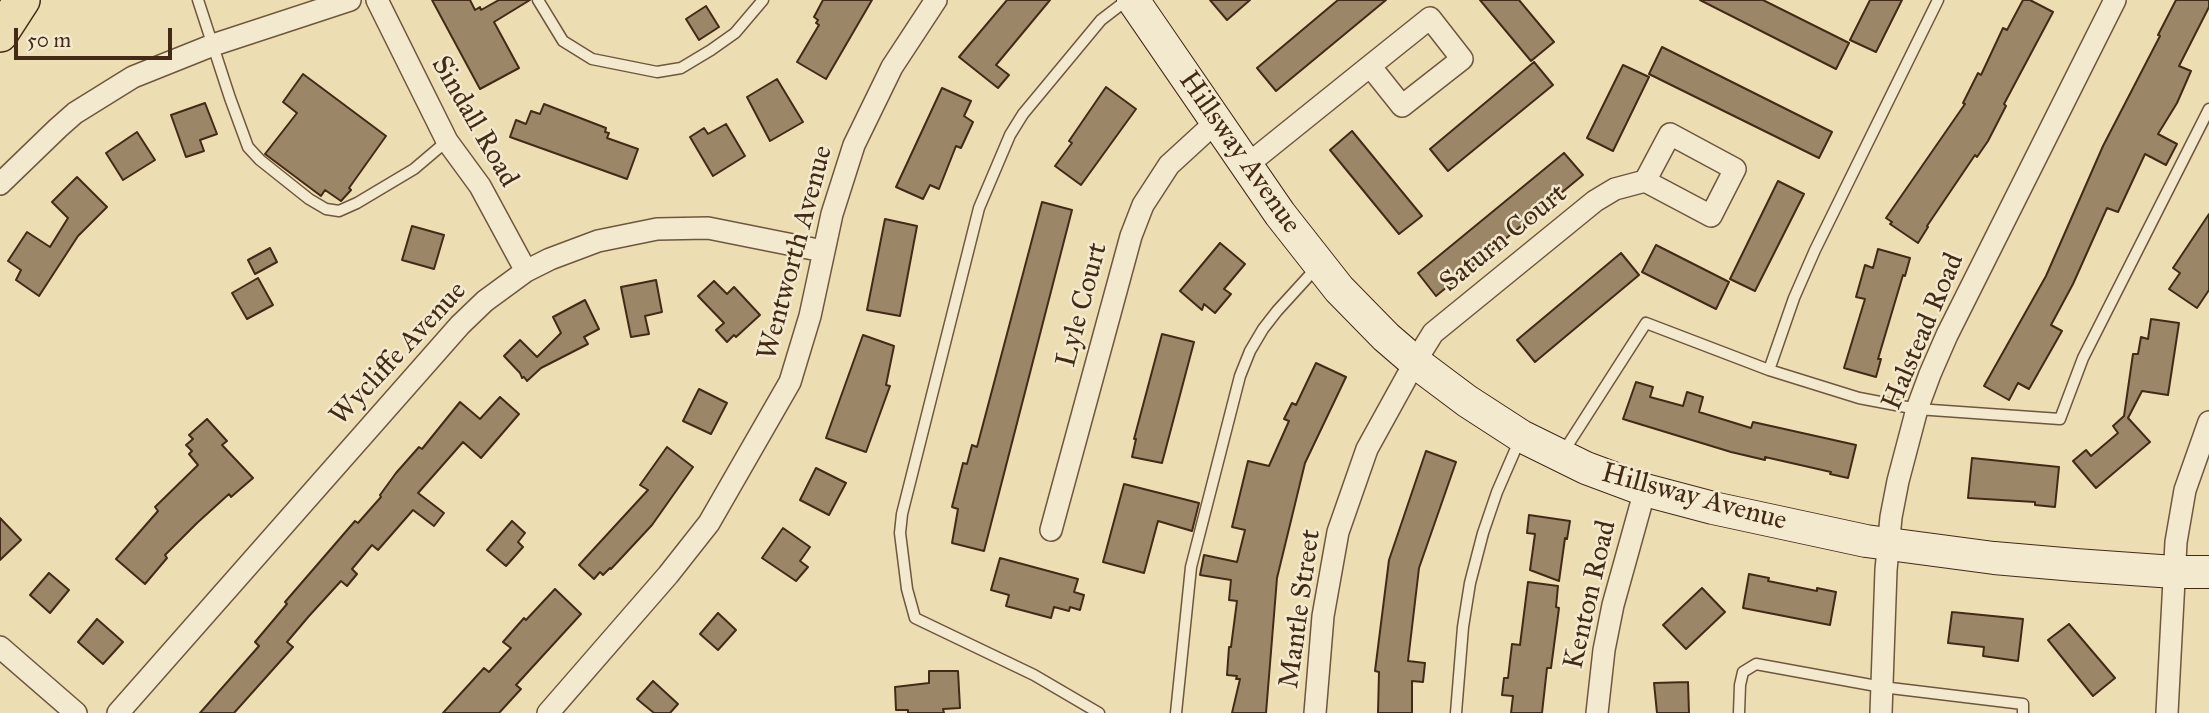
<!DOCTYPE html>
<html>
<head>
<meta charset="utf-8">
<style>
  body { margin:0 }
  #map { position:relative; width:2209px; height:713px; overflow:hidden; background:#edddb3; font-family:"IM FELL Great Primer",serif }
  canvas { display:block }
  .scale { position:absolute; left:14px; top:28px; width:158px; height:32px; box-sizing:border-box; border:4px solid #432a17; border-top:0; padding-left:9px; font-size:21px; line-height:24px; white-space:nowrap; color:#432a17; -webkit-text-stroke:5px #f3e9ce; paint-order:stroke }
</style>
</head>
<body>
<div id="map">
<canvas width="2209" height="713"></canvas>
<div class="scale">50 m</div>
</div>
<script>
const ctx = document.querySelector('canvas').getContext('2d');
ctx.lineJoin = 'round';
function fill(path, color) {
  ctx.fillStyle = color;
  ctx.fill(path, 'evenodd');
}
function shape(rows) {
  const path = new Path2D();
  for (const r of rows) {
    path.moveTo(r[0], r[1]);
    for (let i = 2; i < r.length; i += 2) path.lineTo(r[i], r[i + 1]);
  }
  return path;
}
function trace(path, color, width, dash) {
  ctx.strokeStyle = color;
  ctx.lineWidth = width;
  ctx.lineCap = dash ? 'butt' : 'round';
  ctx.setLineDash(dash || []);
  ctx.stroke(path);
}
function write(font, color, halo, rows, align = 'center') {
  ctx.font = font + ' "IM FELL Great Primer",serif';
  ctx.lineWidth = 5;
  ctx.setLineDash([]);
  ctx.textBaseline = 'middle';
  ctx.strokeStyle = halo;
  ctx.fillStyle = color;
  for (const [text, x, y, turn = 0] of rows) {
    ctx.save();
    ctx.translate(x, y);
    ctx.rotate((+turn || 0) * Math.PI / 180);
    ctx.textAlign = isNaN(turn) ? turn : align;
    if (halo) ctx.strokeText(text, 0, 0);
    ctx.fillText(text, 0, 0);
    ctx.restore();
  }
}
const building = shape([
  [432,0,470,0,475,10,480,7,481,10,499,0,530,0,494,22,519,68,480,89,432,0],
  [823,0,872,0,826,79,797,62,819,25,816,23,818,20,814,17,823,0],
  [1007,0,1050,0,996,65,1009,75,998,88,959,57,1007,0],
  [1210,0,1250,0,1227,20,1210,0],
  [1338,0,1386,0,1276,91,1257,68,1338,0],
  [1480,0,1519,0,1554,42,1531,61,1480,0],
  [1700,0,1763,0,1849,43,1836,69,1700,0],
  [1870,0,1902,0,1876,52,1850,40,1870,0],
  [2023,0,2030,0,2053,12,2004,104,2006,106,1988,141,1977,157,1975,155,1927,226,1928,227,1918,243,1890,224,1892,222,1886,218,1965,104,1963,103,1978,73,1981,75,2003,28,2007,30,2023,0],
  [2176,0,2209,0,2209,7,2179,66,2191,71,2177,103,2158,134,2177,144,2166,165,2145,154,2118,212,2107,208,2073,284,2051,325,2062,331,2029,389,2018,383,2009,400,1984,386,2046,276,2103,146,2160,36,2158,35,2176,0],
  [706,6,719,27,699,40,686,19,706,6],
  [1662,47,1832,132,1819,158,1649,74,1662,47],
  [1534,62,1553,85,1448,171,1430,149,1534,62],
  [1623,65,1649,77,1613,151,1587,138,1623,65],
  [303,74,386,136,349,188,351,190,341,201,325,190,321,196,265,154,297,113,283,102,303,74],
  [777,79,803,122,770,141,747,97,777,79],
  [1106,87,1136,109,1081,185,1055,166,1072,143,1069,141,1106,87],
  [942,88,971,101,964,116,973,122,961,148,956,146,939,189,930,185,923,199,896,187,942,88],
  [205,103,217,134,200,140,204,151,186,157,171,115,205,103],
  [544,104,606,128,605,132,609,133,607,138,638,149,627,179,510,137,516,120,526,124,531,111,540,114,544,104],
  [726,124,745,156,713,176,690,137,704,128,708,134,726,124],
  [1352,131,1422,216,1399,234,1330,150,1352,131],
  [137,132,155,160,123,180,106,153,137,132],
  [1564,153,1583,175,1436,296,1418,273,1564,153],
  [77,177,107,207,78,236,39,296,16,280,21,270,8,261,27,232,50,247,68,218,52,202,77,177],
  [1778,181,1804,194,1755,291,1730,279,1778,181],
  [1042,202,1072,210,984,551,952,543,958,509,952,507,963,463,967,464,972,445,977,447,1042,202],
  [2209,214,2209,290,2197,308,2169,289,2180,273,2173,268,2209,214],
  [885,219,917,226,900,316,867,310,885,219],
  [412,226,444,235,434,269,402,260,412,226],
  [1220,243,1245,264,1224,289,1231,294,1215,313,1204,304,1202,310,1180,291,1220,243],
  [1656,245,1729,282,1716,309,1642,272,1656,245],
  [270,248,277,262,255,274,248,260,270,248],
  [1878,249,1910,258,1905,276,1903,275,1878,359,1881,359,1876,377,1844,368,1865,299,1856,297,1865,265,1873,268,1878,249],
  [1621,253,1639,275,1535,362,1517,340,1621,253],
  [258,278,273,305,247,319,232,293,258,278],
  [656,280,662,312,645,316,649,334,631,337,621,287,656,280],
  [714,281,727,294,734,287,760,315,736,337,734,335,727,342,716,330,724,323,698,296,714,281],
  [585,300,599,329,584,337,588,344,541,368,527,381,524,377,522,378,520,373,504,356,520,340,537,357,561,333,553,317,585,300],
  [2151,319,2179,323,2168,395,2142,391,2128,418,2150,442,2096,488,2073,461,2086,450,2091,456,2118,433,2113,426,2124,416,2133,354,2138,354,2141,337,2148,339,2151,319],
  [1162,334,1194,342,1162,463,1132,457,1136,439,1134,439,1162,334],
  [863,335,894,346,886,385,890,386,866,452,826,438,863,335],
  [1316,363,1346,377,1305,463,1277,578,1266,713,1232,713,1240,679,1236,679,1237,676,1227,675,1229,647,1231,647,1237,601,1229,600,1231,580,1200,575,1204,555,1237,562,1245,530,1232,527,1248,461,1269,466,1289,421,1284,419,1292,403,1296,405,1316,363],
  [1636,382,1653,387,1650,397,1683,406,1687,392,1703,397,1699,412,1751,428,1753,422,1856,445,1848,478,1830,474,1831,472,1765,457,1765,460,1731,452,1623,419,1636,382],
  [699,389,727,403,711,434,683,421,699,389],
  [500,397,519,414,481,458,463,442,418,493,444,513,434,526,413,510,378,550,372,545,352,569,357,574,347,586,341,581,309,616,287,642,293,647,234,713,200,713,259,646,255,642,287,604,285,602,355,521,358,523,381,497,380,495,396,473,419,447,422,449,460,402,480,419,500,397],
  [207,419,227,441,222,445,253,478,231,497,229,494,197,523,165,555,167,558,145,584,116,559,158,511,155,507,198,465,189,454,192,451,186,445,193,439,189,435,207,419],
  [667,447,693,467,652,525,611,569,610,568,603,575,600,572,594,579,579,565,648,490,640,485,667,447],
  [1426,451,1456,462,1419,568,1408,661,1425,663,1423,682,1412,681,1412,713,1378,713,1379,672,1375,671,1389,560,1426,451],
  [1972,458,2059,467,2055,507,2035,505,2035,502,1968,498,1972,458],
  [816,468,846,483,829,515,800,500,816,468],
  [1124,484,1199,503,1192,531,1158,521,1144,573,1103,562,1124,484],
  [1529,515,1570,521,1567,539,1565,538,1559,581,1530,570,1535,534,1527,533,1529,515],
  [0,518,21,540,0,560,0,518],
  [512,521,525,533,518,542,523,547,506,566,487,550,512,521],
  [783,528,810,547,800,561,808,567,796,581,762,558,783,528],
  [1000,558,1078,579,1074,592,1084,595,1080,610,1070,607,1069,611,1054,607,1051,618,1006,606,1009,595,991,590,1000,558],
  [49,573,69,590,50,613,30,595,49,573],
  [1749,574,1769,578,1768,581,1817,591,1817,588,1836,592,1830,625,1743,608,1749,574],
  [1528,582,1558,586,1556,607,1559,608,1551,668,1547,668,1542,713,1511,713,1513,696,1502,695,1504,678,1508,678,1512,644,1520,645,1528,582],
  [1702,588,1725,612,1686,649,1663,625,1702,588],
  [555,589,581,614,516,685,521,689,499,713,443,713,484,668,489,672,511,648,503,642,524,618,526,620,555,589],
  [1952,612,2023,619,2018,661,1983,656,1984,647,1948,643,1952,612],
  [718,613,736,630,718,650,700,634,718,613],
  [97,619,123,642,103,664,78,642,97,619],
  [2069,624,2115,678,2093,696,2048,640,2069,624],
  [929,671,958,671,960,708,943,709,944,713,908,713,908,710,896,710,895,687,929,683,929,671],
  [653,681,678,704,670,713,654,713,637,699,653,681],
  [1688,682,1689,713,1657,713,1654,683,1688,682]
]);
fill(building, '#9b8768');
trace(building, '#432a17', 2);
const lane = shape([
  [198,0,230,98,248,147,260,160,309,199,326,209,339,211,357,203,414,169,447,141],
  [538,0,563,41,592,59,657,72,681,68,711,50,735,33,763,0],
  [1769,370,1794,298,1815,250,1938,0],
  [1562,454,1646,323,1769,370,1859,398,1917,409,2060,419,2083,358,2209,109],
  [1099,713,1034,675,915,618,907,589,900,533,902,514,979,208,1010,135,1023,114,1101,20,1127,0],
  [1176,713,1191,567,1240,376,1250,351,1263,329,1277,311,1318,266],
  [1456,713,1463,627,1470,583,1483,533,1497,492,1520,439],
  [1739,713,1740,685,1743,672,1756,664,1882,687,2023,704,2023,713]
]);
const street = shape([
  [377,0,447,141,480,186,526,271],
  [1247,165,1370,66,1430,18,1462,59,1402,106,1370,66],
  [0,184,58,128,75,113,133,77,213,45,350,0],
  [1051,530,1131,236,1143,205,1169,165,1217,121],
  [0,647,76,713],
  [118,713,460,325,485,301,526,271,550,259,598,241,657,229,708,228,823,251],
  [548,713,668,575,709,523,790,382,810,316,832,214,854,145,892,67,936,0],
  [1315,713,1323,616,1338,532,1367,449,1415,362,1433,333,1595,201,1615,189,1645,181,1711,216,1735,169,1670,134,1645,181],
  [1597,713,1604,650,1613,605,1645,490],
  [1881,713,1886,570,1891,517,1898,481,1917,409,1930,374,1947,335,2115,0],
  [2167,713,2176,542,2185,490,2209,422]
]);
const secondary = shape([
  [1133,0,1280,214,1339,289,1386,337,1415,362,1467,401,1521,436,1586,468,1645,490,1713,508,1866,541,1994,558,2075,565,2174,572,2209,572]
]);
const primary = shape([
  [0,34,22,0]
]);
trace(lane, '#6e573e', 13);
trace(street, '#6e573e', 24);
trace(secondary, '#432a17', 34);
trace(primary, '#432a17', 38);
trace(lane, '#f3e9ce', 10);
trace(street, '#f3e9ce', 21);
trace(secondary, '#f3e9ce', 32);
trace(primary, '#edddb3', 35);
write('28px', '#432a17', '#f3e9ce', [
  ["Sindall Road",474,122,60],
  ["Hillsway Avenue",1239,153,55],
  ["Saturn Court",1504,239,-39],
  ["Wentworth Avenue",796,253,-75],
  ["Lyle Court",1083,305,-75],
  ["Halstead Road",1924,332,-67],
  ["Wycliffe Avenue",399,354,-47],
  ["Hillsway Avenue",1694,498,15],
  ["Kenton Road",1591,595,-77],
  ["Mantle Street",1301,609,-82]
]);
</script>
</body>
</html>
